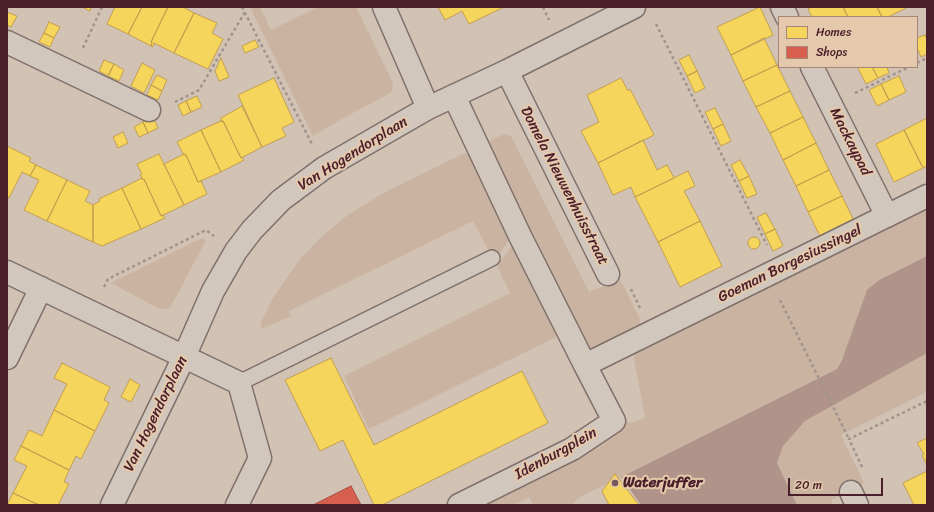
<!DOCTYPE html>
<html>
<head>
<meta charset="utf-8">
<style>
  body { margin:0 }
  #map { position:relative; width:934px; height:512px; overflow:hidden; background:#d1c2b4; font-family:Sriracha,sans-serif }
  canvas { display:block }
  .frame { position:absolute; inset:0; border:8px solid #4a1f2b; pointer-events:none }
  .legend { position:absolute; left:778px; top:16px; width:140px; height:52px; box-sizing:border-box; background:#e4c9ac; border:1px solid #a68578; margin:0; padding:5px 7px; list-style:none; font-size:12px; color:#4a1f2b }
  .legend li { display:flex; align-items:center; gap:8px; height:20px }
  .legend b { width:20px; border:1px solid #a68578 }
  .scale { position:absolute; left:788px; top:478px; width:95px; height:18px; box-sizing:border-box; border:2px solid #4a1f2b; border-top:0; padding-left:5px; font-size:12px; line-height:14px; white-space:nowrap; color:#4a1f2b; -webkit-text-stroke:3px #e4c9ac; paint-order:stroke }
</style>
</head>
<body>
<div id="map">
<canvas width="934" height="512"></canvas>
<div class="frame"></div>
<ul class="legend">
<li><b style="height:11px;background:#f6d55c"></b>Homes</li>
<li><b style="height:11px;background:#d6604d"></b>Shops</li>
</ul>
<div class="scale">20 m</div>
</div>
<script>
const ctx = document.querySelector('canvas').getContext('2d');
ctx.lineJoin = 'round';
function fill(path, color) {
  ctx.fillStyle = color;
  ctx.fill(path, 'evenodd');
}
function shape(rows) {
  const path = new Path2D();
  for (const r of rows) {
    if (r.length === 3) {
      path.moveTo(r[0] + r[2], r[1]);
      path.arc(r[0], r[1], r[2], 0, 2 * Math.PI);
      continue;
    }
    path.moveTo(r[0], r[1]);
    for (let i = 2; i < r.length; i += 2) path.lineTo(r[i], r[i + 1]);
  }
  return path;
}
function trace(path, color, width, dash) {
  ctx.strokeStyle = color;
  ctx.lineWidth = width;
  ctx.lineCap = dash ? 'butt' : 'round';
  ctx.setLineDash(dash || []);
  ctx.stroke(path);
}
function write(font, color, halo, rows, align = 'center') {
  ctx.font = font + ' Sriracha,sans-serif';
  ctx.lineWidth = 4;
  ctx.setLineDash([]);
  ctx.textBaseline = 'middle';
  ctx.strokeStyle = halo;
  ctx.fillStyle = color;
  for (const [text, x, y, turn = 0] of rows) {
    ctx.save();
    ctx.translate(x, y);
    ctx.rotate((+turn || 0) * Math.PI / 180);
    ctx.textAlign = isNaN(turn) ? turn : align;
    if (halo) ctx.strokeText(text, 0, 0);
    ctx.fillText(text, 0, 0);
    ctx.restore();
  }
}
fill(shape([
  [250,7,260,7,271,30,318,7,356,7,393,83,392,92,347,116,313,136],
  [504,134,511,136,589,292,620,279,640,319,640,328,594,351,585,349,487,142],
  [465,153,473,155,512,236,494,261,473,221,289,311,291,316,262,329,260,325,272,299,300,259,321,237,349,214,387,191],
  [927,201,927,256,879,280,837,369,580,497,573,503,574,505,533,505,529,497,513,505,475,505,624,421,632,423,645,418,632,348],
  [202,238,206,240,170,308,160,309,111,283],
  [515,242,558,331,556,337,369,429,344,376,510,293,497,266],
  [927,353,927,392,841,435,864,483,831,500,833,505,797,505,777,463,783,446,805,421]
]), '#cab3a1');
fill(shape([
  [927,256,927,353,805,421,783,446,777,463,797,505,641,505,621,477,837,369,842,360,867,290,879,280]
]), '#b19489');
const homes = shape([
  [82,7,91,7,90,11,82,7],
  [115,7,142,7,128,34,107,24,115,7],
  [142,7,168,7,151,42,152,42,151,46,128,34,142,7],
  [168,7,183,7,194,13,174,53,154,43,153,47,151,46,152,42,151,42,168,7],
  [438,7,504,7,469,24,462,11,445,20,438,7],
  [760,7,773,35,731,55,717,27,760,7],
  [812,7,843,7,848,17,812,17,808,9,812,7],
  [843,7,877,7,882,17,848,17,843,7],
  [877,7,908,7,888,17,882,17,877,7],
  [7,12,17,16,11,27,7,25,7,12],
  [194,13,217,23,212,33,223,39,208,69,174,53,194,13],
  [49,22,60,27,54,38,44,33,49,22],
  [44,33,54,38,50,47,39,42,44,33],
  [925,35,927,39,927,54,921,57,917,48,917,38,925,35],
  [764,38,777,65,743,81,731,55,764,38],
  [255,40,259,47,245,53,242,46,255,40],
  [689,55,697,71,687,76,679,60,689,55],
  [221,58,229,77,219,81,215,71,221,58],
  [104,60,114,64,108,76,99,71,104,60],
  [142,63,155,70,144,93,131,86,142,63],
  [114,64,124,70,119,81,108,76,114,64],
  [777,65,790,91,756,107,743,81,777,65],
  [859,67,872,67,878,78,866,84,858,68,859,67],
  [872,67,887,67,889,73,878,78,872,67],
  [697,71,705,88,695,93,687,76,697,71],
  [157,75,167,80,162,91,151,85,157,75],
  [899,76,906,92,889,100,881,84,899,76],
  [274,78,294,122,282,128,286,136,262,147,238,95,274,78],
  [621,78,628,91,630,89,654,135,598,163,581,131,599,122,587,95,621,78],
  [881,84,889,100,877,106,869,90,881,84],
  [151,85,162,91,158,100,147,95,151,85],
  [790,91,803,117,770,133,756,107,790,91],
  [197,96,202,107,191,112,186,101,197,96],
  [186,101,191,112,183,116,178,105,186,101],
  [242,106,262,147,241,158,223,121,221,122,221,118,242,106],
  [715,108,723,124,713,129,705,112,715,108],
  [153,117,158,128,148,133,143,122,153,117],
  [803,117,816,143,783,160,770,133,803,117],
  [927,118,927,166,923,168,904,130,927,118],
  [221,121,223,121,241,158,242,157,244,160,221,172,201,130,221,121],
  [143,122,148,133,139,137,134,127,143,122],
  [723,124,731,141,721,146,713,129,723,124],
  [201,130,221,172,198,182,186,155,184,155,177,142,201,130],
  [904,130,923,168,894,182,876,144,904,130],
  [123,132,128,143,118,148,113,137,123,132],
  [643,140,657,170,667,165,674,178,635,197,631,187,613,195,598,163,643,140],
  [816,143,829,170,796,186,783,160,816,143],
  [7,146,31,158,29,161,36,165,30,176,22,172,9,198,7,197,7,146],
  [159,154,184,205,161,216,144,179,143,180,142,178,140,175,142,174,137,164,159,154],
  [184,154,186,155,198,182,201,181,207,194,184,205,164,164,184,154],
  [740,160,749,176,739,181,731,165,740,160],
  [36,165,67,180,47,221,24,210,39,180,30,176,36,165],
  [829,170,842,196,808,212,796,186,829,170],
  [688,171,695,186,684,191,700,221,658,242,635,197,688,171],
  [749,176,757,194,747,198,739,181,749,176],
  [142,178,143,180,144,179,161,216,163,215,165,218,141,229,122,188,142,178],
  [67,180,90,191,85,201,93,205,93,242,47,221,67,180],
  [122,188,141,229,102,246,93,242,93,205,100,201,99,199,122,188],
  [842,196,855,223,822,240,808,212,842,196],
  [766,213,775,229,765,234,757,217,766,213],
  [700,221,722,266,680,287,658,242,700,221],
  [775,229,783,246,773,251,765,234,775,229],
  [754,243,6],
  [331,358,374,445,522,371,548,423,382,505,374,505,343,440,320,451,285,380,331,358],
  [62,363,110,387,104,400,109,403,95,431,54,410,67,384,54,378,62,363],
  [130,379,140,385,131,402,121,397,130,379],
  [54,410,95,431,81,459,76,456,69,470,21,446,29,430,42,436,54,410],
  [927,438,927,465,922,455,924,454,917,443,927,438],
  [21,446,69,470,64,482,69,484,58,505,39,505,13,493,27,466,14,460,21,446],
  [927,471,927,505,914,505,903,483,927,471],
  [615,474,639,505,609,505,602,491,615,474],
  [13,493,39,505,7,505,13,493]
]);
fill(homes, '#f6d55c');
trace(homes, '#c29e4d', 1);
const shops = shape([
  [351,486,361,505,313,505,351,486]
]);
fill(shops, '#d6604d');
trace(shops, '#ac4c43', 1);
const service = shape([
  [239,383,492,258]
]);
const pedestrian = shape([
  [782,7,787,17],
  [812,67,887,216],
  [454,96,520,236,585,365],
  [459,505,572,449,614,421,585,365,927,196]
]);
const minor = shape([
  [384,7,428,108],
  [7,42,149,110],
  [507,71,608,274],
  [7,272,239,383,260,458,237,505],
  [7,358,41,288],
  [851,492,857,505],
  [112,505,184,357,213,291,236,251,252,230,281,200,324,168,428,108,507,71,634,7]
]);
trace(service, '#7f706c', 18);
trace(pedestrian, '#7f706c', 25);
trace(minor, '#7f706c', 25);
trace(shape([
  [242,7,312,144],
  [543,7,549,20],
  [656,24,767,245],
  [83,48,102,7],
  [917,63,927,58],
  [855,93,909,67],
  [175,102,199,90,245,12],
  [104,287,108,279,206,230,214,236],
  [631,289,640,308],
  [780,300,849,439],
  [862,467,849,439,927,401]
]), '#a0938e', 2.5, [3, 3]);
trace(service, '#d2c7bc', 15);
trace(pedestrian, '#d2c7bc', 22);
trace(minor, '#d2c7bc', 22);
for (const [x, y, r, color] of [
  [615,483,4,"#79585b"]
]) {
  const dot = new Path2D();
  dot.arc(x, y, r, 0, 2 * Math.PI);
  ctx.fillStyle = color;
  ctx.fill(dot);
  trace(dot, '#e4c9ac', 1.5);
}
write('15px', '#4a1f2b', '#e4c9ac', [
  ["Mackaypad",850,142,63],
  ["Van Hogendorplaan",353,154,-32],
  ["Domela Nieuwenhuisstraat",564,186,63],
  ["Goeman Borgesiussingel",790,264,-26],
  ["Van Hogendorplaan",156,414,-64],
  ["Idenburgplein",556,454,-29]
]);
write('bold 15px', '#4a1f2b', '#e4c9ac', [
  ["Waterjuffer",623,483]
], 'left');
</script>
</body>
</html>
